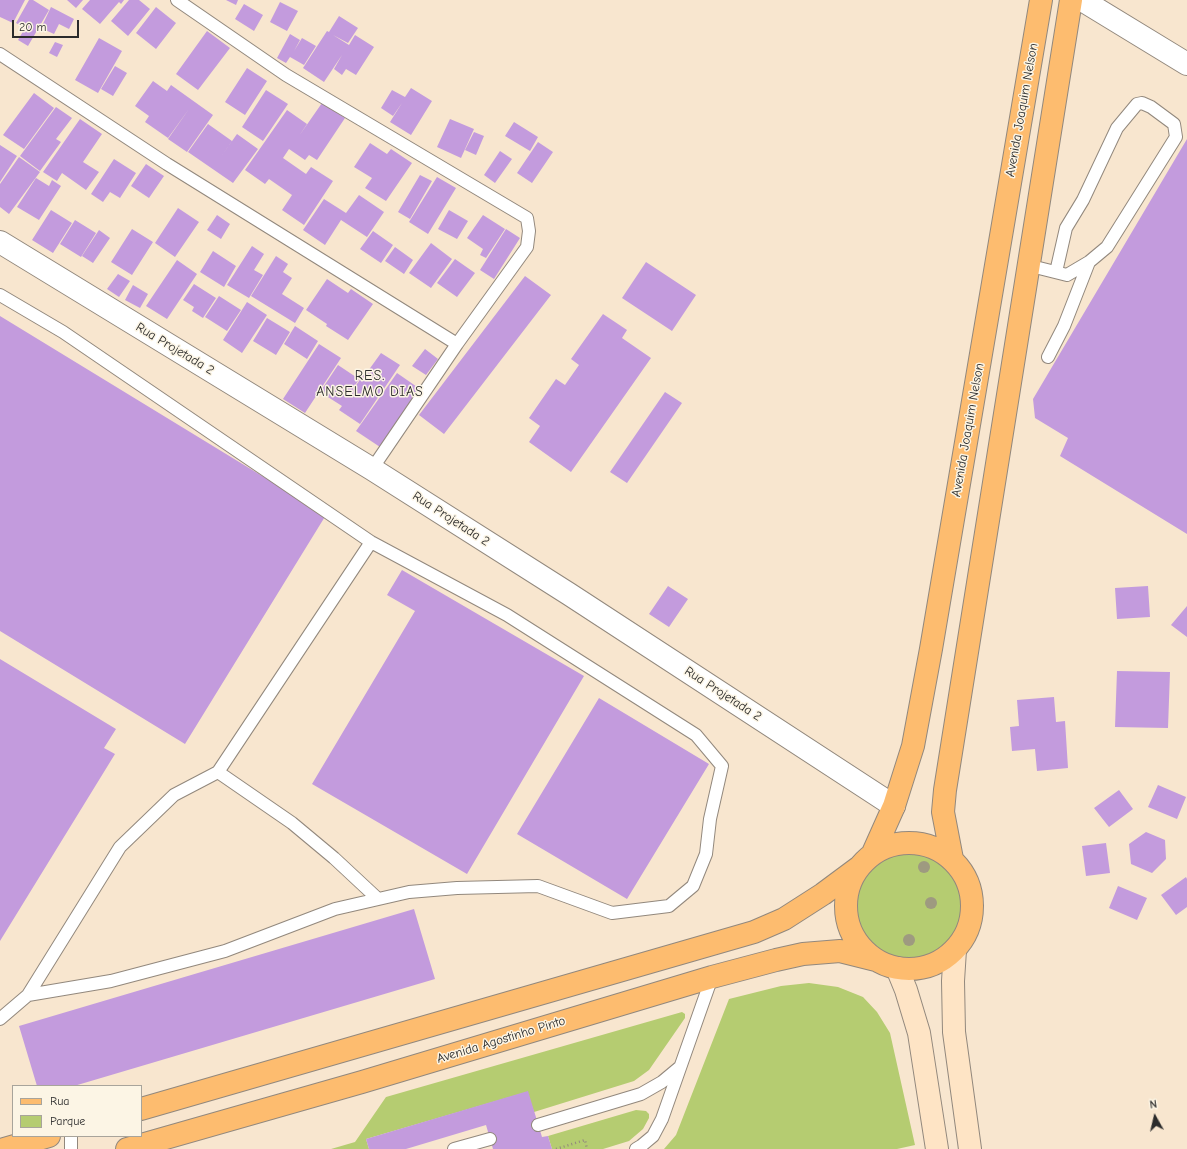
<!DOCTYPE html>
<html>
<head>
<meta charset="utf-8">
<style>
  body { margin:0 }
  #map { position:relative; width:1187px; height:1149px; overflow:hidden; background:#f8e6cf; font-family:"Comic Neue",sans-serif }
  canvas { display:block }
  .legend { position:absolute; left:12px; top:1085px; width:130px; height:52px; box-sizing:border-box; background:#fcf5e5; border:1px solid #a8a49b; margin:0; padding:5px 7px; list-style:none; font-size:12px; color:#2b2b2b }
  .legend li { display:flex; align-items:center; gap:8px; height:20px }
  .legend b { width:20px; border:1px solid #a8a49b }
  .north { position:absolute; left:1135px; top:1097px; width:40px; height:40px; -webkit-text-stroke:3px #fcf5e5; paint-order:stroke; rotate:352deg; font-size:11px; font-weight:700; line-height:16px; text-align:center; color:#2b2b2b }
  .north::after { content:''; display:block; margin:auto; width:14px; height:18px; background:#2b2b2b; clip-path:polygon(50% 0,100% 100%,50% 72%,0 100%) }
  .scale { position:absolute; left:12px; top:20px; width:67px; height:18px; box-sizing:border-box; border:2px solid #2b2b2b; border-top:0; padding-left:5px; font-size:12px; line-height:14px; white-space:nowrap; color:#2b2b2b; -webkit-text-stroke:3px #fcf5e5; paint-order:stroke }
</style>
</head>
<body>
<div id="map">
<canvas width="1187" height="1149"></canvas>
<ul class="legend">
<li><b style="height:5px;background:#fdbc6f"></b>Rua</li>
<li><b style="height:11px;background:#b5cc71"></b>Parque</li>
</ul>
<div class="north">N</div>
<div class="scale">20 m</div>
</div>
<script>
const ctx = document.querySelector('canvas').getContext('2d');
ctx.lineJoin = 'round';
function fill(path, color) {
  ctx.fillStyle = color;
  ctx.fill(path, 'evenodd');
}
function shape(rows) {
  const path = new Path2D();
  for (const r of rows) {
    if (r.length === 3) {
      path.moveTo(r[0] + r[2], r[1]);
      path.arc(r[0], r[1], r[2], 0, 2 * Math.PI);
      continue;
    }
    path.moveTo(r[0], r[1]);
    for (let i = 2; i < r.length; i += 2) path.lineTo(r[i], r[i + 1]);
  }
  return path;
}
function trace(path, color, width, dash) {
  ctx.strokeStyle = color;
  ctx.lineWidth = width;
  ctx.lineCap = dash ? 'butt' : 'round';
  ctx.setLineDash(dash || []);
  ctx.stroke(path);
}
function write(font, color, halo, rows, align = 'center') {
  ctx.font = font + ' "Comic Neue",sans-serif';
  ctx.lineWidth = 3;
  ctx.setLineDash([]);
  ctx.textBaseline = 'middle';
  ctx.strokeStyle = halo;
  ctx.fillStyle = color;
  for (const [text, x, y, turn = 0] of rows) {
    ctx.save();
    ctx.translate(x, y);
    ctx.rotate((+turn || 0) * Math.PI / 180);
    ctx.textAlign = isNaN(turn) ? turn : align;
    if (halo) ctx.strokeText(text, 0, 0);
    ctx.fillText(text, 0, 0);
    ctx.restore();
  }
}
fill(shape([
  [910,908,54],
  [809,983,838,987,863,997,877,1012,890,1033,915,1145,897,1149,664,1149,676,1135,729,999,781,986],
  [682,1012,685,1014,685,1018,649,1070,634,1081,534,1112,527,1092,366,1139,369,1149,331,1149,355,1142,386,1097],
  [636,1110,646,1111,649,1114,649,1118,643,1129,629,1141,603,1149,552,1149,548,1136]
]), '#b5cc71');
fill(shape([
  [0,0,25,0,13,23,0,17],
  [29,0,33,0,49,10,28,46,18,40,25,28,16,23],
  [67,0,83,0,76,8],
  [90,0,124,0,121,4,119,2,100,24,82,9],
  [129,0,139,0,150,9,128,36,111,21],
  [226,0,238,0,236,5],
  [280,2,298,11,287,31,270,22],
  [244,4,263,15,254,31,235,19],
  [51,7,74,19,69,29,59,24,54,34,41,28],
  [156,7,176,23,156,49,136,33],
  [339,16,358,28,348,43,333,35,349,45,355,35,374,47,356,75,346,69,342,75,334,69,342,55,324,82,303,68,327,31,329,32],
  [207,31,230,48,198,90,176,74],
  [290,34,300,40,294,51,302,38,316,46,304,65,290,57,286,63,277,58],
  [99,38,122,51,98,93,75,80],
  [55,42,63,45,57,57,49,53],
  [115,66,127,73,113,96,101,89],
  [247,68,267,81,245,115,225,102],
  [153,81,167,91,171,85,213,115,187,152,168,139,189,109,168,138,145,122,149,116,135,106],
  [411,88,432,101,411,135,390,122,402,103,393,116,381,108,392,90,405,97],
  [266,90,288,104,263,141,242,127],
  [34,93,54,108,24,149,3,135],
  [322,103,345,118,317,160,309,155,305,160,289,149,283,158,306,174,311,167,333,181,304,225,282,210,292,195,269,179,265,184,245,170,287,110,307,124,299,136],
  [56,107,72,118,56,139,61,142,40,171,20,156],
  [80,119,102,134,83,162,99,172,86,190,62,173,57,181,43,172],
  [450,119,474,129,461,158,437,147],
  [514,122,538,137,530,151,505,136],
  [208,124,232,141,218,161,237,134,258,149,233,183,188,152],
  [474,132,484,136,476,155,465,150],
  [1187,139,1187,534,1060,456,1068,438,1035,418,1033,399],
  [538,142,553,152,532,183,517,173],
  [370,143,387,154,391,149,412,163,386,201,365,188,372,178,354,167],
  [0,145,17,156,0,182],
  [500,151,512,159,495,183,484,175],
  [19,157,40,172,9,214,0,207,0,184],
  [114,159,136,173,120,198,110,192,103,202,91,194],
  [146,164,164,176,149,198,131,186],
  [420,175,432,181,410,219,398,212],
  [437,177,456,188,428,234,409,222],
  [36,178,49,186,52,180,61,186,39,220,17,207],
  [359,195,384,212,367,237,341,220,325,245,303,230,324,199,346,213],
  [178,208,199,222,175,257,155,243],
  [51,210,72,223,53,253,32,240],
  [449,210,468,221,457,239,438,229],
  [217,215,230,224,221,239,207,230],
  [483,215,505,229,486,258,480,255,483,249,467,238],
  [75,220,96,233,81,257,60,244],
  [132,229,153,242,132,275,111,262],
  [506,229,520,238,494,279,480,270],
  [99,230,110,238,93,263,82,256],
  [373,231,393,245,381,263,360,249],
  [431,243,452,259,431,288,409,273],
  [252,246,264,254,254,270,263,275,249,298,227,285],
  [395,247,413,260,404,274,385,261],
  [213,251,236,266,224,287,200,272],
  [276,256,288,264,283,272,292,278,282,294,304,308,295,323,251,296],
  [455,259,475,273,457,297,437,283],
  [177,260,197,274,167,319,146,306],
  [646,262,696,295,672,331,622,298],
  [118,274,130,281,119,297,107,289],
  [525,276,551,295,444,434,419,415],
  [327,279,348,293,351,289,373,304,348,340,326,326,327,324,306,310],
  [194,284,216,298,203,318,192,311,194,307,183,300],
  [133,285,148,294,140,308,125,300],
  [219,296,241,310,227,331,205,317],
  [247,302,267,315,242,353,223,340],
  [603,314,627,330,622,338,651,358,571,472,529,442,540,426,529,418,556,379,565,385,579,365,571,359],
  [0,316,326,515,185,744,0,631],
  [267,318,290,332,276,355,253,341],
  [295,326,318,341,307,359,284,344],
  [319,344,341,358,305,413,283,399],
  [425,349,438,359,426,375,412,366],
  [381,353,400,365,360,424,339,410,342,406,320,392,338,365,359,379,350,394,366,371,380,380,368,371],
  [397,373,420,389,380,447,356,431],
  [665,392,682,403,627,483,610,472],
  [402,570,584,676,467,874,312,784,415,611,387,595],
  [668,586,688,599,669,627,649,614],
  [1148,586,1150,617,1117,619,1115,588],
  [1187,606,1187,637,1171,625],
  [0,659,116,729,104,748,115,754,0,941],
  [1117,671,1170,672,1168,728,1115,727],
  [1054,697,1056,722,1065,721,1068,768,1037,771,1035,749,1012,751,1010,727,1019,726,1017,700],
  [599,698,709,764,627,899,517,834],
  [1158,785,1186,797,1177,819,1148,807],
  [1119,790,1133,809,1109,827,1094,808],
  [1146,832,1165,840,1166,859,1152,873,1131,864,1129,844],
  [1106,843,1110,873,1086,876,1082,846],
  [1186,877,1187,879,1187,907,1176,915,1161,895],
  [1118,886,1147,898,1137,920,1109,908],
  [414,909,435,979,74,1086,37,1086,19,1026],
  [528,1091,542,1137,548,1136,552,1149,493,1149,486,1125,406,1149,369,1149,366,1139]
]), '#c39bdd');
const service = shape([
  [177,0,286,75,527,218,529,231,527,247,457,344,372,469],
  [0,54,167,164,457,344],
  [1027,265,1067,275,1089,262,1107,247,1176,137,1174,124,1151,107,1142,103,1137,104,1117,128,1083,200,1066,228,1056,272],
  [0,295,63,332,371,542,507,615,696,735,722,766,710,819,706,854,693,886,669,906,612,913,538,886,457,888,409,892,335,909,225,951,111,981,28,995,0,1019],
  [1048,357,1064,326,1089,262],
  [218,772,371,542],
  [28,995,120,847,174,795,218,772,292,823,334,858,378,899],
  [538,1125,641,1094,662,1082,680,1067],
  [71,1149,71,1136],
  [454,1149,490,1139],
  [636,1149,641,1146,653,1136,662,1119,712,977]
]);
const minor = shape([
  [1082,0,1187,64],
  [0,242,372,469,569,594,894,806]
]);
const secondary = shape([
  [955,950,953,981,954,1032,970,1149],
  [897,968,906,990,919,1033,937,1149]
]);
const primary = shape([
  [909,906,63],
  [873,853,894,806,913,746,931,649,1041,0],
  [952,859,943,812,945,790,1071,0],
  [141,1109,754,932,784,919,823,894,858,868],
  [4,1149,49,1136],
  [127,1149,362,1082,712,977,776,960,803,954,840,951,876,960]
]);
trace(service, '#92887d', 14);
trace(minor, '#92887d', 24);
trace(secondary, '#92887d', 24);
trace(primary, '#92887d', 24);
trace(shape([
  [556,1149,585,1140,587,1149]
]), '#92887d', 2.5, [1, 3]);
trace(service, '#fff', 12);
trace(minor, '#fff', 22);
trace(secondary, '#fee4c5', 22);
trace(primary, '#fdbc6f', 22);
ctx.fillStyle = '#9e9a80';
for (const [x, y] of [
  [924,867],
  [931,903],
  [909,940]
]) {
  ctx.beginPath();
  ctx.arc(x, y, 6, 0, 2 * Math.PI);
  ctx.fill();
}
write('13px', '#2b2b2b', '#fcf5e5', [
  ["Avenida Joaquim Nelson",1022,110,-80],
  ["Rua Projetada 2",175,349,31],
  ["Avenida Joaquim Nelson",968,430,-80],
  ["Rua Projetada 2",451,519,33],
  ["Rua Projetada 2",723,694,33],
  ["Avenida Agostinho Pinto",501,1040,-17]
]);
ctx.letterSpacing = '1px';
write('14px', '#2b2b2b', '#fcf5e5', [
  ["RES.",370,376],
  ["ANSELMO DIAS",370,392]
]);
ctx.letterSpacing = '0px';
</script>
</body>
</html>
